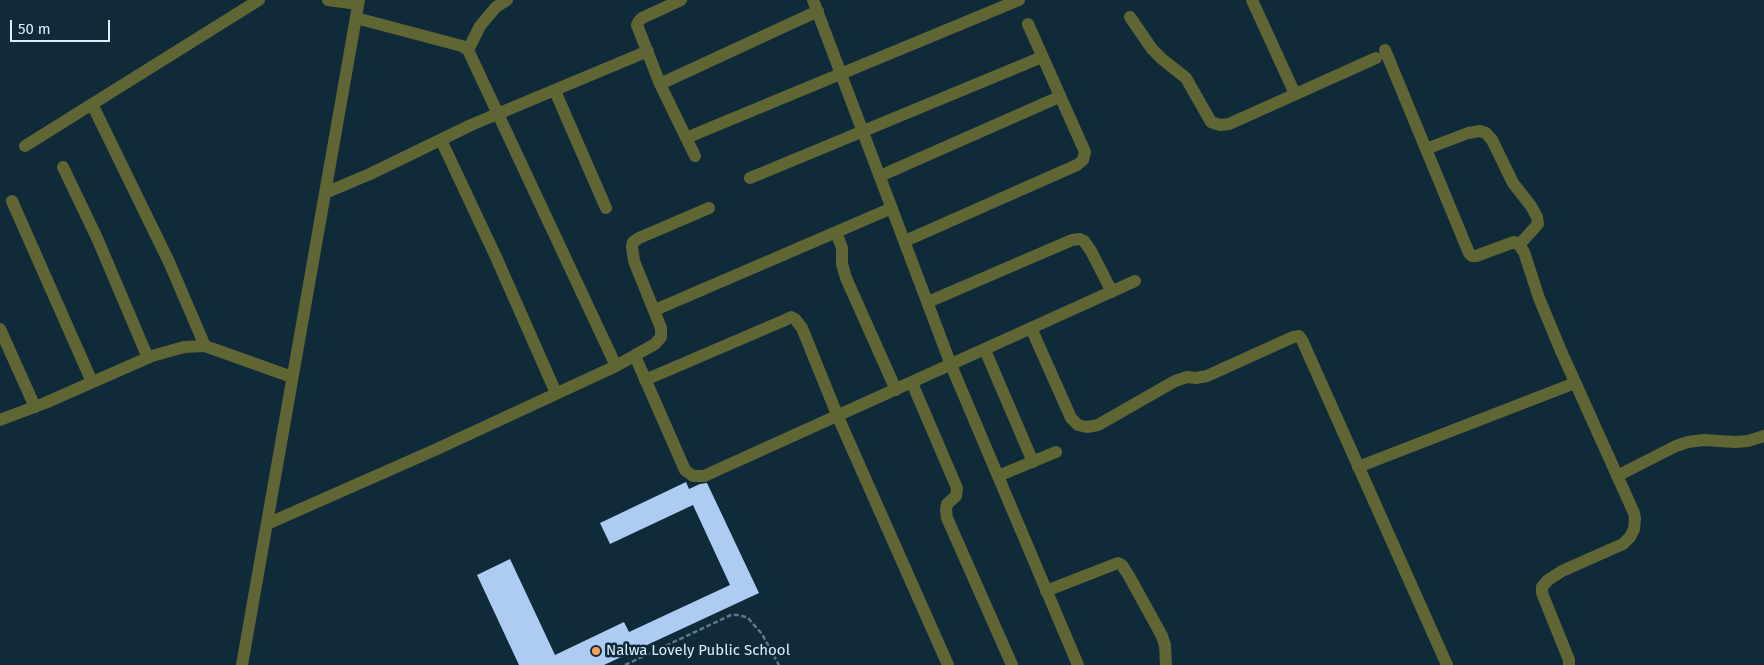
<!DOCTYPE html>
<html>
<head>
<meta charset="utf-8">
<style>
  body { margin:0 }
  #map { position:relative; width:1764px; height:665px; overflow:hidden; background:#0f2b3a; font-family:"Fira Sans",sans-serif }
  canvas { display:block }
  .scale { position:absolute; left:10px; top:20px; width:100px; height:22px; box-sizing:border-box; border:2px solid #d7effe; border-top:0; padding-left:6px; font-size:15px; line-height:18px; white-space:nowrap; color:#d7effe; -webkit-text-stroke:4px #0f2b3a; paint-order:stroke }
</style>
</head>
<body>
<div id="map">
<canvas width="1764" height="665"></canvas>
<div class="scale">50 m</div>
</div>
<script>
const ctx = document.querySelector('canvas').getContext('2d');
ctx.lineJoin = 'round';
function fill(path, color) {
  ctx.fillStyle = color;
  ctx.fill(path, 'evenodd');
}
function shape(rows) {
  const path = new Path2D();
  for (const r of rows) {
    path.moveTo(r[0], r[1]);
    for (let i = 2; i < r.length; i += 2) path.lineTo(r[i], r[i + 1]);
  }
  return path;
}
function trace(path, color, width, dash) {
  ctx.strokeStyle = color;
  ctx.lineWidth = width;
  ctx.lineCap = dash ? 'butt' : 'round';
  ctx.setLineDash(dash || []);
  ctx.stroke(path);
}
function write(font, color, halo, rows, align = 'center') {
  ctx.font = font + ' "Fira Sans",sans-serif';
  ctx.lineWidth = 5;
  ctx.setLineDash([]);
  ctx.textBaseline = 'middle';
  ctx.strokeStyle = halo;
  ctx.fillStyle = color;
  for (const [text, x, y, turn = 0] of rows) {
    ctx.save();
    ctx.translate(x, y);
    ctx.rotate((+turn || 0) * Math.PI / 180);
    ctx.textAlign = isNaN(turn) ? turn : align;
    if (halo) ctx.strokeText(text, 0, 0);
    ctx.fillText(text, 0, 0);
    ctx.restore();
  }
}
fill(shape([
  [686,482,689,489,700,484,707,483,759,593,604,665,519,665,477,575,510,559,555,655,624,622,629,632,730,585,693,505,610,544,600,523]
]), '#aeccf2');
trace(shape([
  [625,665,731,615,740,615,748,618,762,634,779,665]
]), '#5d7887', 2.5, [5, 2.5]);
trace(shape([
  [328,0,358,4],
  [681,0,642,18,639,21,637,25,660,84,695,156],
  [813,0,951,365,1078,665],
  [1252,0,1295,94],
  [1130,17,1152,49,1162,59,1186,78,1211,122,1220,125,1229,124,1376,58],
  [356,18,462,46,468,50,616,366],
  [468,50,480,26,496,7,507,0],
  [1385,50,1469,253,1472,256,1476,256,1514,242,1519,245,1524,252,1539,298,1561,351,1634,513,1635,519,1634,529,1630,537,1623,544,1562,571,1548,580,1542,587,1542,593,1569,660,1569,665],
  [660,84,818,11],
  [555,91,606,208],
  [92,104,169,262,205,346],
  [686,138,1019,0],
  [441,140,496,257,556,393],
  [25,146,259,0],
  [1426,149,1468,133,1480,131,1486,133,1492,140,1513,183,1531,206,1537,217,1538,224,1519,245],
  [63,167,97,238,148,358],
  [880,176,1059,97],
  [750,178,1042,57],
  [325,193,370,174,471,125,648,51],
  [12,201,92,382],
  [836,232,842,248,842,264,846,278,896,390],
  [905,241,1077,165,1083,160,1085,152,1028,24],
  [928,302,1072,240,1080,239,1084,241,1091,251,1112,292],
  [655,310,892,208],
  [1031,328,1071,418,1078,425,1087,427,1098,425,1175,381,1187,377,1196,378,1207,376,1293,337,1299,336,1302,340,1447,665],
  [0,329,35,407],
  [985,350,1033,462],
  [635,356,685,470,693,476,704,476,1135,281],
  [645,380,785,320,791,317,795,319,802,328,838,417,948,665],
  [912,383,957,488,956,496,947,504,946,510,947,518,1012,665],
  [0,420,45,403,152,356,184,347,205,346,292,377],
  [1358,467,1575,383],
  [998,476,1056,452],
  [1617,476,1676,446,1688,442,1704,440,1735,442,1748,441,1764,436],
  [267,524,437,449,616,366,655,344,661,337,661,328,634,261,632,247,633,242,639,238,709,208],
  [1046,591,1110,566,1118,563,1122,565,1129,576,1162,636,1165,645,1166,665],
  [242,665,359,0]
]), '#606534', 12);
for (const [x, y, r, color] of [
  [596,651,5,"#fe9c57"]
]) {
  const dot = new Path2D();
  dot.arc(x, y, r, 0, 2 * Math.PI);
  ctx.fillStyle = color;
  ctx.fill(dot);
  trace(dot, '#0f2b3a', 2);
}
write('15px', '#d7effe', '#0f2b3a', [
  ["Nalwa Lovely Public School",606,651]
], 'left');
</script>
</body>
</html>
